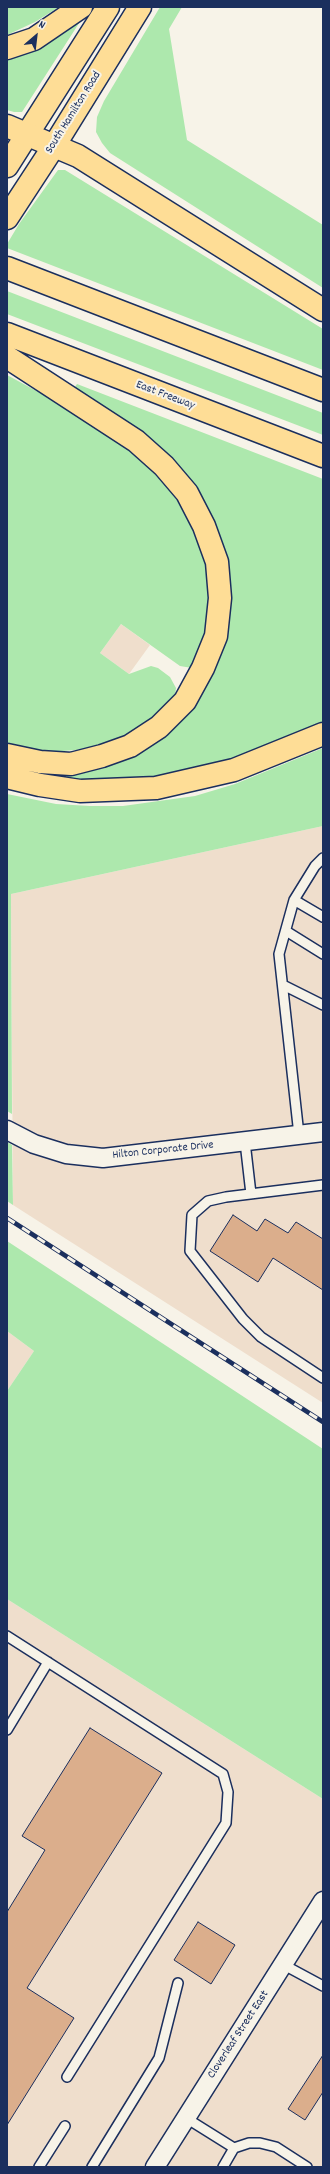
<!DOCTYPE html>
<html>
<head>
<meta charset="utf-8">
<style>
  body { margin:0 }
  #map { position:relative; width:330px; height:2174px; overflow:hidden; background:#f7f3e8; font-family:Dekko,sans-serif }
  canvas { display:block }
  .frame { position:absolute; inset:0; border:8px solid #1b2f5e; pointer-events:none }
  .north { position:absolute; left:16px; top:16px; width:40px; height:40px; -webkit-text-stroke:3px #f7f3e8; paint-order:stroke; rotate:28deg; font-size:11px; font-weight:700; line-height:16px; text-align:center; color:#1b2f5e }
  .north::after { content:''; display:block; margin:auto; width:14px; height:18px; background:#1b2f5e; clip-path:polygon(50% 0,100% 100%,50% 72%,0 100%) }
</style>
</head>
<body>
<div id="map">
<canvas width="330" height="2174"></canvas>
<div class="frame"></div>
<div class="north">N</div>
</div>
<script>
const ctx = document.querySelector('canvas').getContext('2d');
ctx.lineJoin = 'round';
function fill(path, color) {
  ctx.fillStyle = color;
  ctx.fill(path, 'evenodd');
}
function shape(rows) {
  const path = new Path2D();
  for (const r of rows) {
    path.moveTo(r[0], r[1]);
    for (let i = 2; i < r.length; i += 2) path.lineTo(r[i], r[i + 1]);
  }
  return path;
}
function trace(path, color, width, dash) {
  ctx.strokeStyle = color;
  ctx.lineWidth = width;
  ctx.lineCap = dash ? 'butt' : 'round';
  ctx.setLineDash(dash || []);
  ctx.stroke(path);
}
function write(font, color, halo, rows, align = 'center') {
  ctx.font = font + ' Dekko,sans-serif';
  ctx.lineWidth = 4;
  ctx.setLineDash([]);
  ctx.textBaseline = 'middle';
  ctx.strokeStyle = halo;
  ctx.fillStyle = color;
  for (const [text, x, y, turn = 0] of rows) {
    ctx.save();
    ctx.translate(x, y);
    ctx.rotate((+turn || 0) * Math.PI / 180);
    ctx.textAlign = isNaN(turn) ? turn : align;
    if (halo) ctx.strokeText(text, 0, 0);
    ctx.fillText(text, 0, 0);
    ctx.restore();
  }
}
fill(shape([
  [121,624,150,645,129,674,100,653],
  [323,826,323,1403,13,1205,11,894],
  [7,1331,34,1351,7,1391],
  [7,1599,323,1799,323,2167,7,2167]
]), '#efdecc');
fill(shape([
  [7,7,59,7,35,22,7,35],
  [160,7,182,7,169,29,187,140,323,225,323,288,110,153,102,143,96,132,97,117,104,101],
  [83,17,22,112,14,112,7,110,7,58],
  [58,170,65,170,323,329,323,370,7,248,7,244,19,224],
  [7,291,323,413,323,435,7,314],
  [7,375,66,407,120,441,149,463,181,502,193,524,209,570,210,597,208,626,192,668,180,666,121,624,100,653,129,674,151,666,158,668,170,677,176,688,175,696,152,719,131,734,108,744,87,749,51,752,25,749,7,744],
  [77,384,323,479,323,725,208,769,135,781,73,780,17,769,86,767,207,678,212,521,73,390],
  [323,748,323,826,11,894,12,1114,7,1111,7,794,56,804,90,806,123,806,166,800,195,796,235,784],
  [7,1142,12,1145,13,1205,7,1201],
  [7,1241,323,1449,323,1799,7,1599,7,1391,34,1351,7,1331]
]), '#ade8ad');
const building = shape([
  [233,1215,257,1231,265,1219,288,1233,296,1222,323,1239,323,1290,273,1258,258,1282,210,1251,233,1215],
  [90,1728,162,1773,27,1988,74,2018,7,2125,7,1912,45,1850,22,1836,90,1728],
  [198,1922,235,1945,211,1984,174,1960,198,1922],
  [323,2055,323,2092,305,2120,288,2109,323,2055]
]);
fill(building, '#dbae8c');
trace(building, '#1b2f5e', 1);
const lane = shape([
  [294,900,323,917],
  [286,931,323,954],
  [283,985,323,1005],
  [299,1135,279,954,294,900,315,866,323,858],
  [245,1142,251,1194],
  [323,1185,226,1197,208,1201,192,1215,190,1251,243,1319,261,1337,323,1378],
  [7,1636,223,1774,228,1792,226,1823,67,2077],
  [7,1730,48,1662],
  [284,1965,323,1986],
  [186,2118,234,2148,223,2167],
  [234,2148,249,2143,260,2143,276,2147,307,2167],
  [39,2167,65,2126],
  [92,2167,159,2058,178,1983]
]);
const street = shape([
  [7,1130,34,1144,66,1154,103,1158,323,1132],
  [155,2167,323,1901]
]);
const primary = shape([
  [7,166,108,7],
  [7,218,54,146,140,7]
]);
const highway = shape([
  [7,48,34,39,81,7],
  [7,126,78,156,323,310],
  [7,268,323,390],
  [7,334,323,456],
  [7,357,136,441,164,466,187,493,204,526,217,562,220,598,216,636,203,668,185,701,159,727,130,746,102,756,71,764,40,762,7,755],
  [7,777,40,785,80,791,156,788,234,770,323,734]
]);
trace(lane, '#1b2f5e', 12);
trace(street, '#1b2f5e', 21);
trace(primary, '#1b2f5e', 25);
trace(highway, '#1b2f5e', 25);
trace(lane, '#f7f3e8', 9);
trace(street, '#f7f3e8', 18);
trace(primary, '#fedd96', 22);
trace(highway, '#fedd96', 22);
const rail = shape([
  [7,1218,323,1422]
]);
trace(rail, '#1b2f5e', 4.5);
trace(rail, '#f7f3e8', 3, [9]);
write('12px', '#1b2f5e', '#f7f3e8', [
  ["South Hamilton Road",74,113,-58],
  ["East Freeway",165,396,21],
  ["Hilton Corporate Drive",163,1151,-6],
  ["Cloverleaf Street East",239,2035,-57]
]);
</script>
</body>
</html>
